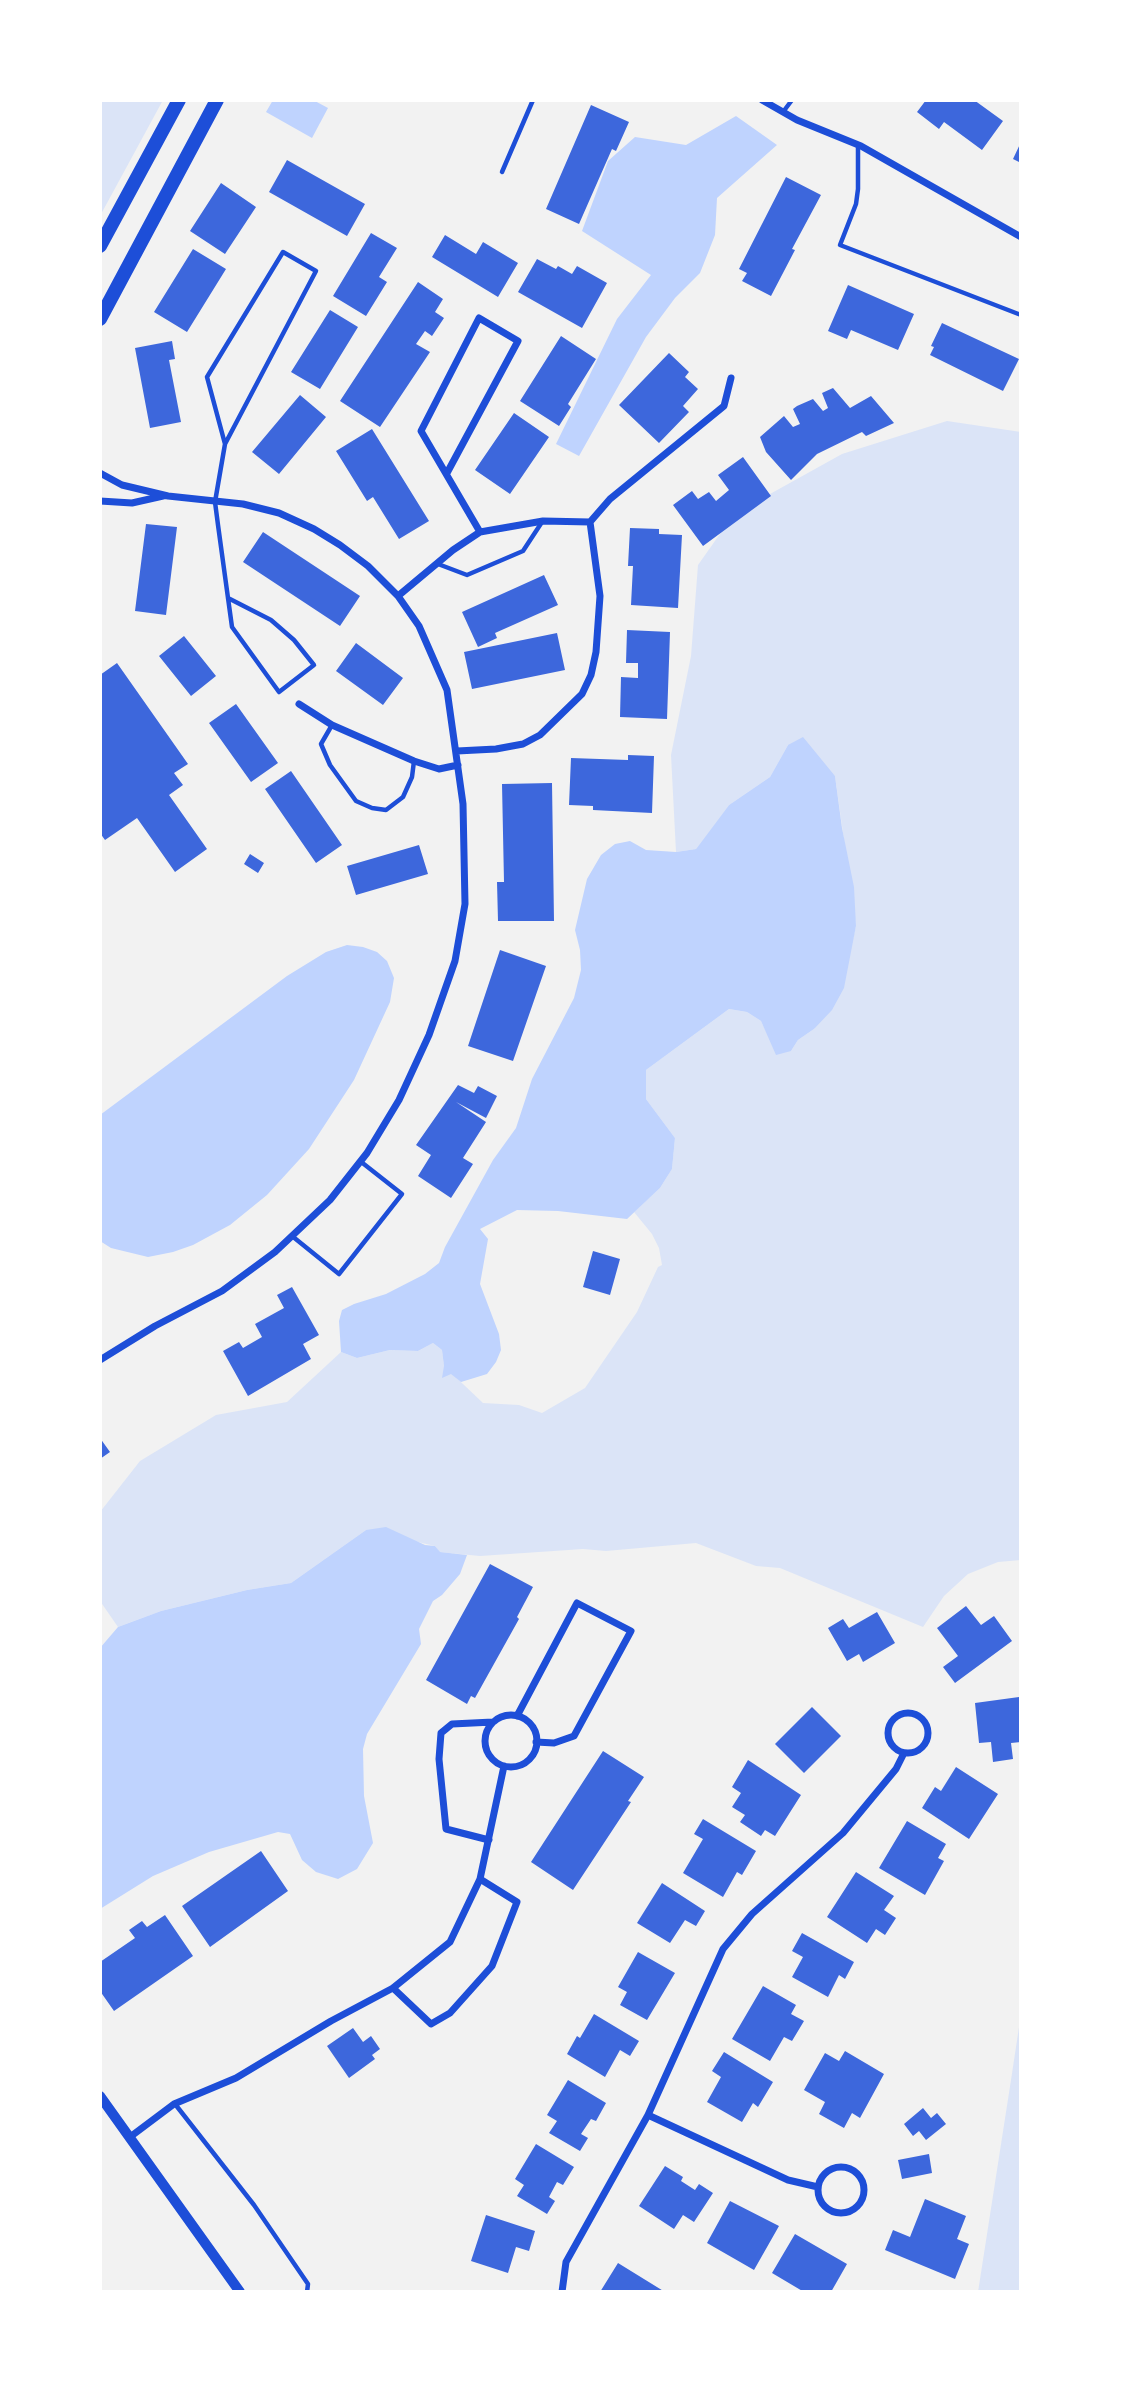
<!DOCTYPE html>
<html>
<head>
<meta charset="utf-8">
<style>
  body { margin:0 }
  #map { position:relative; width:1121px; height:2392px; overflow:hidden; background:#f2f2f2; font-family:"PT Sans Narrow",sans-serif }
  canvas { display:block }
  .frame { position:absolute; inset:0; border:102px solid #fff; pointer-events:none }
</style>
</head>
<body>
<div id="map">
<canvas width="1121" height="2392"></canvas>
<div class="frame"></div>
</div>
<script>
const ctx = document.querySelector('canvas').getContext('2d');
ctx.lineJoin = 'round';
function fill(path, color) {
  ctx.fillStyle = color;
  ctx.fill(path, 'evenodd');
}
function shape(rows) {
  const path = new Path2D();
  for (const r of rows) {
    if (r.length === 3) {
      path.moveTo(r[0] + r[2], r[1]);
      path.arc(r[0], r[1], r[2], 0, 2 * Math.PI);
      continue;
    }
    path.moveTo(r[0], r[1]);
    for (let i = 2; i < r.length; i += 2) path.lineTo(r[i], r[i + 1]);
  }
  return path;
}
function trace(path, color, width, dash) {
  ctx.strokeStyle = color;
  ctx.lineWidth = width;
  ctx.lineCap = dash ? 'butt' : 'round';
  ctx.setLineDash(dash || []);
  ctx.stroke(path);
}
fill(shape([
  [100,100,163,100,100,216],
  [947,421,1021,432,1021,1560,998,1562,968,1574,944,1596,923,1627,780,1568,756,1566,696,1543,606,1551,583,1549,480,1556,439,1552,435,1546,366,1530,291,1583,247,1590,161,1611,118,1627,100,1601,100,1512,140,1461,216,1415,287,1402,341,1352,357,1358,390,1350,418,1351,433,1343,442,1350,444,1366,483,1403,519,1405,542,1413,585,1388,637,1312,658,1267,662,1265,659,1248,652,1234,634,1212,660,1188,672,1169,675,1138,646,1099,646,1070,729,1009,747,1012,761,1021,768,1035,791,1051,798,1040,814,1029,849,955,856,926,835,776,788,745,770,777,729,805,696,849,676,852,671,755,691,656,698,565,734,514,842,454],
  [1021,2014,1021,2292,978,2292,1011,2080]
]), '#dbe4f7');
fill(shape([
  [273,100,313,100,328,108,312,138,266,112],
  [736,116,777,145,717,198,715,235,700,273,675,298,646,337,579,456,556,444,617,319,651,275,582,231,608,161,635,137,686,145],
  [803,737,835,776,842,828,854,887,856,926,844,988,832,1010,814,1029,798,1040,791,1051,776,1055,761,1021,747,1012,729,1009,646,1070,646,1099,675,1138,672,1169,660,1188,627,1219,558,1211,517,1210,480,1229,488,1239,480,1284,499,1334,501,1350,496,1362,487,1374,461,1382,451,1374,442,1378,444,1366,442,1350,433,1343,418,1351,390,1350,357,1358,341,1352,339,1321,342,1310,354,1304,386,1294,425,1274,439,1263,445,1247,493,1160,516,1128,532,1079,574,998,581,970,580,950,575,930,587,879,601,855,615,844,630,841,646,850,676,852,696,849,729,805,770,777,788,745],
  [347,945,363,947,377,952,387,961,394,978,390,1002,354,1080,309,1149,267,1195,230,1225,193,1245,173,1252,148,1257,111,1248,100,1241,100,1115,287,976,326,952],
  [386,1527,425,1545,435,1546,440,1552,467,1555,460,1574,442,1595,433,1601,419,1629,421,1644,367,1734,363,1749,364,1796,373,1843,357,1869,338,1879,316,1872,302,1860,290,1834,278,1832,209,1852,153,1876,100,1909,100,1648,118,1627,161,1611,247,1590,291,1583,366,1530]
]), '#bfd3fe');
fill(shape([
  [926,100,974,100,1003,121,982,150,944,122,939,129,917,112],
  [591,105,629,122,616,151,612,149,579,224,546,209],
  [1021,142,1021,163,1013,159],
  [287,160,365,204,347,236,269,192],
  [786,177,821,195,792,249,795,250,771,296,742,281,747,273,739,269],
  [221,183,256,207,225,254,190,231],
  [371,233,397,248,379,277,387,282,366,316,333,296],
  [445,235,476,254,483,242,518,263,498,297,432,257],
  [193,249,226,269,187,332,154,312],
  [537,259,556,269,558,266,572,274,577,266,607,283,582,328,518,292],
  [418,282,443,299,435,312,444,318,432,336,425,331,416,344,430,352,380,427,340,401],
  [848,285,914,314,898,350,851,330,847,339,828,331],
  [330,310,358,327,320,389,291,372],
  [942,323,1019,359,1003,391,930,355,934,347,931,346],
  [561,336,596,359,568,404,571,407,559,426,520,401],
  [172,341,175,359,169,360,181,422,150,428,135,348],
  [669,353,689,372,685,377,698,389,683,406,689,412,659,443,619,405],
  [833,388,850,408,871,396,894,423,866,436,862,432,817,454,791,480,766,452,760,437,784,416,793,427,800,424,793,409,797,406,813,399,823,411,828,408,822,393],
  [300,395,326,417,279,474,252,452],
  [514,413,549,437,510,494,475,470],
  [372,429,429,521,399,539,373,497,367,501,336,451],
  [743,457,771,496,703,546,673,505,692,491,698,499,709,492,716,501,729,490,718,475],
  [146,524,177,527,166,615,135,611],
  [630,528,659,529,659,534,682,535,678,608,631,605,633,566,628,566],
  [263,532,360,596,340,626,243,562],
  [544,575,558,605,495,633,497,638,478,647,462,612],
  [627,630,670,632,667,719,620,717,621,677,638,678,638,663,626,663],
  [557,633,565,670,472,689,464,652],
  [184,636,216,676,191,696,159,656],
  [356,643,403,678,383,705,336,671],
  [117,663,188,764,174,773,183,785,169,795,207,849,175,872,137,818,105,840,100,833,100,675],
  [236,704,278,763,251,782,209,723],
  [628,755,654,756,652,813,593,810,593,806,569,805,571,758,628,760],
  [291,771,342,845,316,863,265,789],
  [552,783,554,921,498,921,497,882,504,882,502,784],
  [419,845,428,874,356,895,347,866],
  [250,854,264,863,258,873,244,864],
  [500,950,546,966,513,1061,468,1046],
  [458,1085,474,1093,478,1086,497,1096,486,1118,456,1102,486,1122,463,1158,473,1164,451,1198,418,1176,431,1155,416,1145],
  [593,1251,620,1259,610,1295,583,1287],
  [292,1287,319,1335,303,1344,311,1359,248,1396,223,1351,239,1342,243,1348,262,1337,255,1324,284,1308,277,1295],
  [100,1438,110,1452,100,1459],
  [490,1564,533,1587,517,1617,519,1619,475,1698,471,1696,467,1704,426,1680],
  [966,1606,981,1625,994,1616,1012,1641,955,1683,943,1667,958,1656,937,1628],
  [877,1612,895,1643,863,1662,859,1654,847,1661,828,1628,843,1619,849,1628],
  [1019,1697,1021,1742,1011,1743,1013,1759,993,1762,991,1742,979,1743,975,1703],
  [812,1707,841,1736,804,1773,775,1744],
  [603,1751,644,1777,628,1801,631,1802,573,1890,531,1862],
  [748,1760,801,1795,775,1836,765,1830,761,1836,740,1822,745,1815,732,1807,741,1793,732,1787],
  [956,1767,998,1794,969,1839,922,1808,935,1787,941,1791],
  [703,1819,756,1851,742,1875,737,1872,723,1897,683,1873,703,1839,694,1834],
  [907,1821,946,1844,938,1858,944,1861,925,1895,879,1868],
  [261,1851,288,1891,210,1947,182,1906],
  [856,1872,894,1896,884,1910,896,1918,885,1935,876,1929,867,1943,827,1917],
  [662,1883,705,1911,696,1926,685,1920,670,1943,637,1923],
  [165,1915,193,1956,114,2011,100,1991,100,1962,135,1938,129,1930,142,1921,147,1927],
  [802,1933,854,1962,845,1979,839,1975,828,1997,792,1977,803,1957,792,1951],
  [638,1952,675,1973,647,2020,620,2005,627,1992,618,1987],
  [763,1986,796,2005,791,2014,804,2021,792,2041,784,2037,770,2061,732,2039],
  [594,2014,639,2041,630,2056,620,2050,605,2077,567,2054,577,2036,580,2038],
  [353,2028,363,2042,371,2036,380,2049,372,2055,375,2059,349,2078,327,2046],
  [845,2051,884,2074,860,2118,852,2113,844,2128,819,2114,825,2102,804,2090,825,2053,839,2061],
  [724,2052,773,2082,758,2107,753,2103,742,2122,707,2102,721,2077,712,2071],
  [568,2080,606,2103,596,2121,591,2119,581,2134,588,2138,580,2151,549,2133,557,2121,547,2115],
  [923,2108,931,2118,937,2113,946,2124,926,2140,919,2131,913,2136,904,2124],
  [536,2144,574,2167,563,2185,557,2182,549,2197,555,2201,547,2214,517,2196,524,2185,515,2179],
  [929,2154,932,2173,902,2179,898,2160],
  [665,2166,683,2177,681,2181,695,2190,699,2184,713,2193,694,2222,683,2215,674,2229,639,2206],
  [925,2199,966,2216,957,2239,969,2244,955,2279,885,2250,893,2230,910,2237],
  [730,2201,779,2226,754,2270,707,2243],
  [486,2215,535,2231,529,2251,516,2247,508,2273,471,2261],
  [795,2234,847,2264,831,2292,804,2292,772,2273],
  [618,2263,665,2292,600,2292]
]), '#3d67dc');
trace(shape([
  [783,112,792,100],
  [858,146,858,189,856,204,840,245,1021,315],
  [502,172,533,100],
  [225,444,316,271,283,252,207,377,225,444,215,502,218,525,228,598,232,627,279,692,314,665,294,640,271,620,228,598],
  [438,564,467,575,523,551,542,522],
  [332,725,321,744,330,765,356,801,372,808,386,810,403,797,412,777,414,761],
  [292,1236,339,1274,402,1194,360,1161],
  [175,2104,254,2205,308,2284,307,2292]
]), '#1d4ed8', 4.5);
trace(shape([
  [762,100,797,120,861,146,1021,237],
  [100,473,122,485,168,496,243,504,279,513,314,529,340,545,368,566,398,596,419,626,447,690,463,804,465,904,455,961,429,1035,399,1100,367,1153,330,1200,275,1252,222,1291,155,1326,100,1360],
  [447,473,518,341,479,318,421,431,480,532],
  [100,501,132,503,163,496],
  [398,596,453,550,480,532,543,521,590,522,610,499,724,406,731,378],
  [299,704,332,725,414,761,439,769,458,765],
  [457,751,496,749,523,744,540,735,582,694,591,675,596,652,600,596,590,522],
  [908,1733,20],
  [511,1741,26],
  [517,1716,577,1603,631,1631,574,1736,554,1743,536,1742],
  [489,1840,446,1829,439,1759,441,1733,452,1724,493,1722],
  [393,1988,431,2024,450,2013,492,1966,517,1902,480,1879],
  [648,2115,788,2180,818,2187],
  [130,2137,174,2104,236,2078,331,2021,393,1988,450,1942,480,1879,504,1766],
  [841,2190,23],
  [562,2292,566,2262,648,2115,723,1949,752,1914,843,1833,896,1769,904,1753]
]), '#1d4ed8', 7);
trace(shape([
  [100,2096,240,2292]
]), '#1d4ed8', 10);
trace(shape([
  [100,246,179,100],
  [100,319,217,100]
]), '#1d4ed8', 14);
</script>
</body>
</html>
